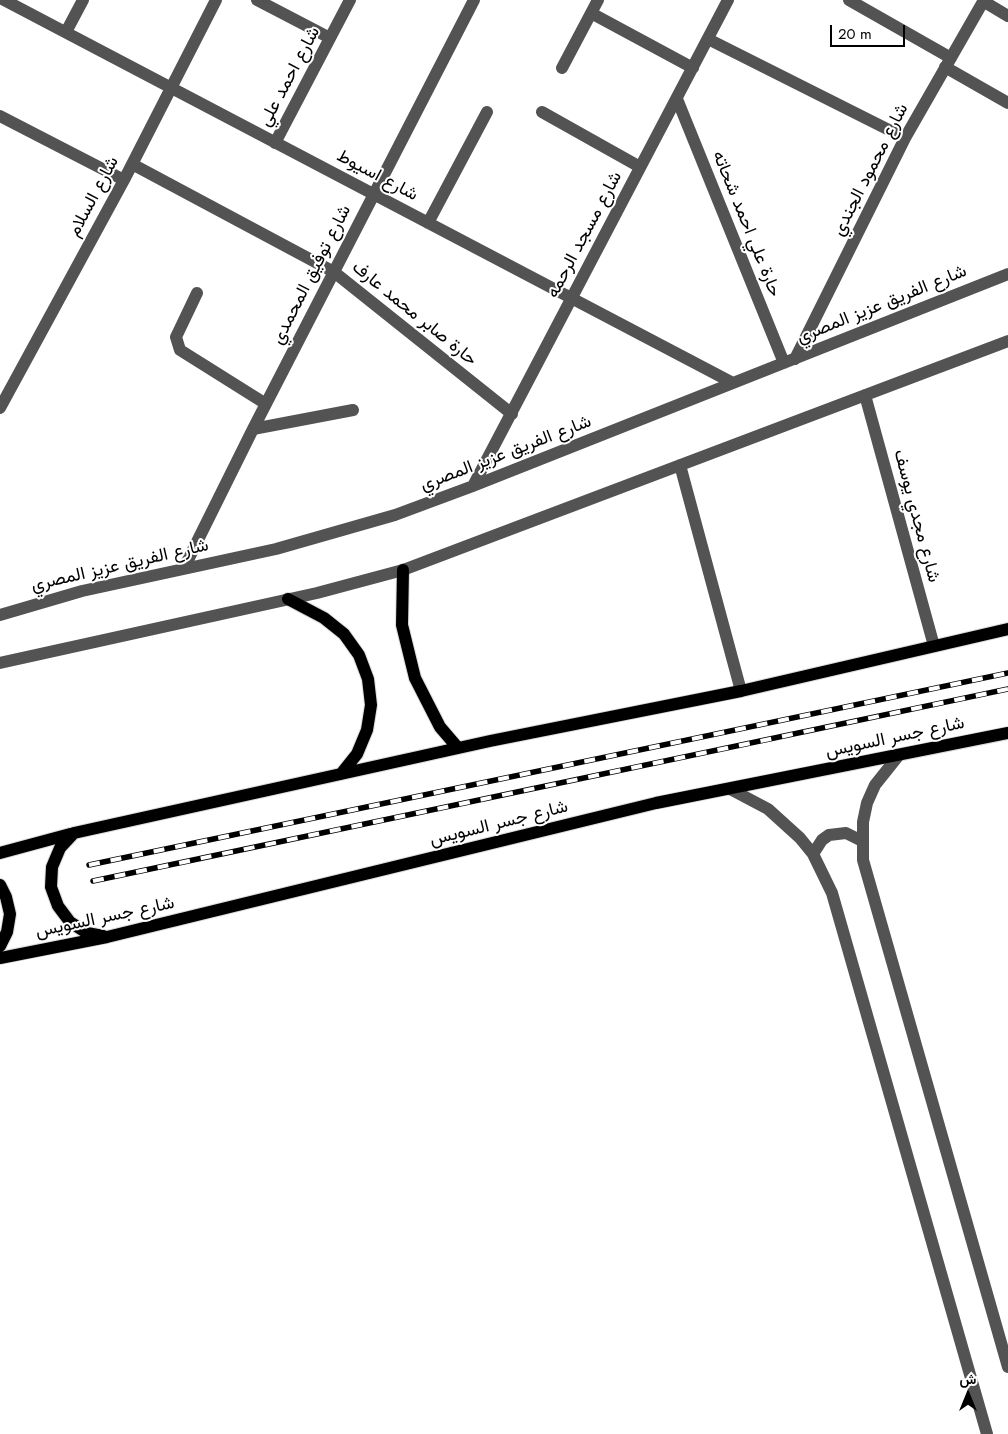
<!DOCTYPE html>
<html>
<head>
<meta charset="utf-8">
<style>
  body { margin:0 }
  #map { position:relative; width:1008px; height:1434px; overflow:hidden; background:#fff; font-family:Jost,Vazirmatn,sans-serif }
  canvas { display:block }
  .north { position:absolute; left:943px; top:1369px; width:50px; height:50px; -webkit-text-stroke:4px #fff; paint-order:stroke; rotate:0deg; font-size:14px; font-weight:700; line-height:20px; text-align:center; color:#000 }
  .north::after { content:''; display:block; margin:auto; width:18px; height:22px; background:#000; clip-path:polygon(50% 0,100% 100%,50% 72%,0 100%) }
  .scale { position:absolute; left:830px; top:25px; width:75px; height:22px; box-sizing:border-box; border:2px solid #000; border-top:0; padding-left:6px; font-size:15px; line-height:18px; white-space:nowrap; color:#000; -webkit-text-stroke:4px #fff; paint-order:stroke }
</style>
</head>
<body>
<div id="map">
<canvas width="1008" height="1434"></canvas>
<div class="north">ش</div>
<div class="scale">20 m</div>
</div>
<script>
const ctx = document.querySelector('canvas').getContext('2d');
ctx.lineJoin = 'round';
function shape(rows) {
  const path = new Path2D();
  for (const r of rows) {
    path.moveTo(r[0], r[1]);
    for (let i = 2; i < r.length; i += 2) path.lineTo(r[i], r[i + 1]);
  }
  return path;
}
function trace(path, color, width, dash) {
  ctx.strokeStyle = color;
  ctx.lineWidth = width;
  ctx.lineCap = dash ? 'butt' : 'round';
  ctx.setLineDash(dash || []);
  ctx.stroke(path);
}
function write(font, color, halo, rows, align = 'center') {
  ctx.font = font + ' Jost,Vazirmatn,sans-serif';
  ctx.lineWidth = 4;
  ctx.setLineDash([]);
  ctx.textBaseline = 'middle';
  ctx.strokeStyle = halo;
  ctx.fillStyle = color;
  for (const [text, x, y, turn = 0] of rows) {
    ctx.save();
    ctx.translate(x, y);
    ctx.rotate((+turn || 0) * Math.PI / 180);
    ctx.textAlign = isNaN(turn) ? turn : align;
    if (halo) ctx.strokeText(text, 0, 0);
    ctx.fillText(text, 0, 0);
    ctx.restore();
  }
}
const major = shape([
  [403,570,402,625,415,678,440,727,458,748],
  [288,599,324,618,344,634,359,655,368,679,371,705,367,730,357,754,341,774],
  [74,833,60,848,52,867,51,887,58,906,70,922,87,933,103,936],
  [0,853,74,833,490,741,741,691,1008,629],
  [0,885,6,897,10,914,7,932,0,946],
  [0,958,107,937,656,803,1008,733]
]);
trace(major, '#dbdbdb', 14);
trace(shape([
  [4,0,733,383],
  [257,0,330,38],
  [849,0,951,58],
  [983,1,1008,16],
  [591,13,693,68],
  [66,32,83,0],
  [708,39,905,138],
  [945,67,1008,103],
  [562,68,598,0],
  [677,99,784,363],
  [542,112,640,167],
  [0,116,124,180],
  [275,143,350,0],
  [132,164,334,272,512,414],
  [428,223,487,112],
  [197,293,176,337,180,350,266,404],
  [795,359,905,138,984,0],
  [865,395,934,646],
  [0,408,124,180,216,0],
  [253,429,353,410],
  [680,465,741,691],
  [473,486,728,0],
  [184,568,253,429,474,0],
  [0,615,82,591,276,549,395,515,473,486,1008,274],
  [0,663,317,593,403,570,1008,341],
  [899,755,875,785,867,803,863,822,863,860,1008,1367],
  [732,790,768,809,800,838,813,854,832,893,987,1434],
  [813,854,822,840,829,835,846,833,862,841]
]), '#535353', 12);
trace(major, '#000', 12);
const rail = shape([
  [89,865,1008,673],
  [93,881,1008,689]
]);
trace(rail, '#000', 5.5);
trace(rail, '#fff', 4, [11]);
write('18px', '#000', '#fff', [
  ["شارع احمد علي",290,77,-62],
  ["شارع محمود الجندي",871,170,-63],
  ["شارع اسيوط",377,176,28],
  ["شارع السلام",94,197,-62],
  ["حارة علي احمد شحاته",746,224,68],
  ["شارع مسجد الرحمه",585,235,-62],
  ["شارع توفيق المحمدي",312,275,-63],
  ["شارع الفريق عزيز المصري",882,305,-22],
  ["حارة صابر محمد عارف",414,314,39],
  ["شارع الفريق عزيز المصري",506,454,-21],
  ["شارع مجدي يوسف",916,516,75],
  ["شارع الفريق عزيز المصري",120,566,-13],
  ["شارع جسر السويس",895,738,-12],
  ["شارع جسر السويس",499,824,-14],
  ["شارع جسر السويس",105,918,-12]
]);
</script>
</body>
</html>
